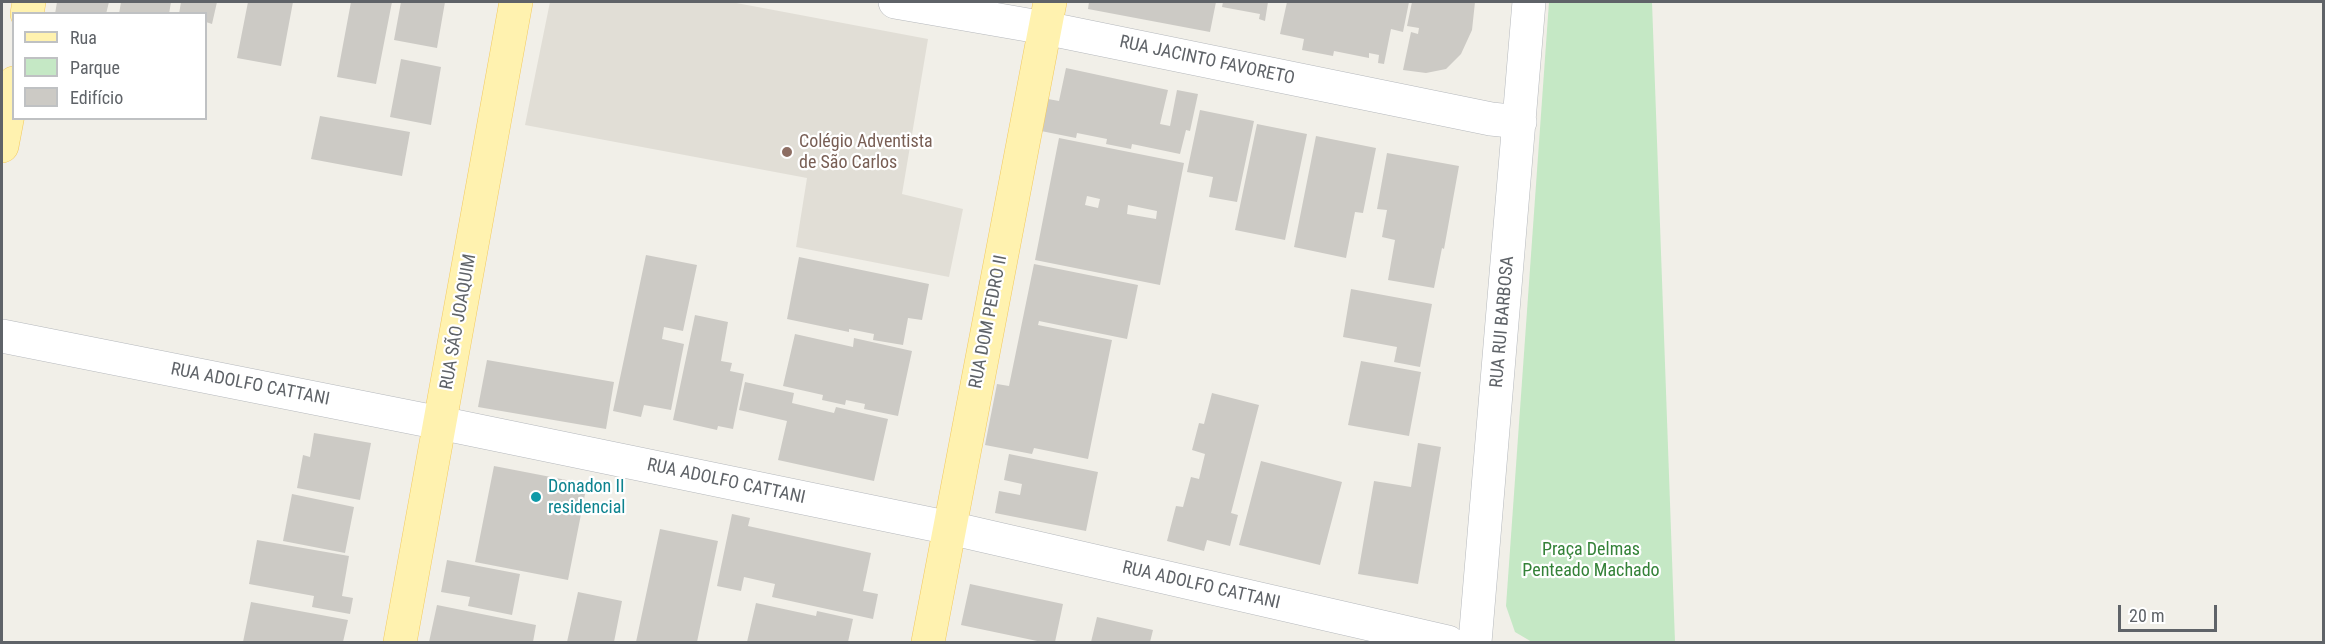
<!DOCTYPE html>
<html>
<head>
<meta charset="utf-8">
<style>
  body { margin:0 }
  #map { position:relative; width:2325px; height:644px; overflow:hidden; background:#f1efe8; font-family:"Roboto Condensed",sans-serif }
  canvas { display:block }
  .frame { position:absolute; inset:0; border:3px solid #5f6368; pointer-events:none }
  .legend { position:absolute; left:12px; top:12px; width:195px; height:108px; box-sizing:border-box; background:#fff; border:2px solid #bfc1c3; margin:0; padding:8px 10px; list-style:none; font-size:18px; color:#5f6368 }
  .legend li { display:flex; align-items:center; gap:12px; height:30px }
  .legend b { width:30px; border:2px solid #bfc1c3 }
  .scale { position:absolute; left:2118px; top:605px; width:99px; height:27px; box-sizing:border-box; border:3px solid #5f6368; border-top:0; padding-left:8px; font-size:18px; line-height:21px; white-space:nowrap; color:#5f6368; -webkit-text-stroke:4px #fff; paint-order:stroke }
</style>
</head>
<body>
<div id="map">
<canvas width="2325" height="644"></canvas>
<div class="frame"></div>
<ul class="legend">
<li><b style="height:8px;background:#fff2af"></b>Rua</li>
<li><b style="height:16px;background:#c5e8c5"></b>Parque</li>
<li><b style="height:16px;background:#cccac5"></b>Edifício</li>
</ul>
<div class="scale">20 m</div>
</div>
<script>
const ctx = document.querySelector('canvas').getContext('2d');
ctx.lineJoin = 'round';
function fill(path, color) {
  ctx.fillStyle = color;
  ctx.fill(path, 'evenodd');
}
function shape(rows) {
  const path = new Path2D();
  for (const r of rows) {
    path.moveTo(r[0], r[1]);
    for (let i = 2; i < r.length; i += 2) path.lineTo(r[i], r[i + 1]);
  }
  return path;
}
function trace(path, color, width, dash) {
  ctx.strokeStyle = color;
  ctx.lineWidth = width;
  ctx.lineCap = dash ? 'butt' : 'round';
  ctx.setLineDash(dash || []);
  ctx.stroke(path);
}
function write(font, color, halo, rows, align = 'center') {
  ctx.font = font + ' "Roboto Condensed",sans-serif';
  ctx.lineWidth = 4.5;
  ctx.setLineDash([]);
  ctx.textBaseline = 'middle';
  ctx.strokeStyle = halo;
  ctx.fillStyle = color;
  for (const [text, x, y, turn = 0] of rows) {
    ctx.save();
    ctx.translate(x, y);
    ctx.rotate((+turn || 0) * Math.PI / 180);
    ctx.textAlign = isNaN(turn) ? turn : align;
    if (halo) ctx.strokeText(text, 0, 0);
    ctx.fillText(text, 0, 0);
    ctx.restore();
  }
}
fill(shape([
  [550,2,731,2,928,39,902,194,963,209,949,277,796,247,807,178,525,125]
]), '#e1ded6');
fill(shape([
  [1549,2,1652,2,1675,642,1532,642,1515,632,1506,606]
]), '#c5e8c5');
fill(shape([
  [57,2,109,2,106,14,55,14],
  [121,2,171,2,169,14,119,14],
  [181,2,217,2,212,24,206,22,206,14,179,14],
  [248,2,293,2,281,66,237,58],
  [351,2,392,2,376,84,337,77],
  [401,2,445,2,437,48,394,40],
  [1089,2,1216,2,1210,32,1088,9],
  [1223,2,1268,2,1265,21,1259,19,1260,14,1222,7],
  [1287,2,1409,2,1403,32,1391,29,1384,64,1378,63,1379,55,1369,53,1369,58,1334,51,1333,56,1302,50,1304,39,1280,34],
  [1412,2,1475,2,1472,30,1461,54,1446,69,1426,73,1403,70,1411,32,1418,34,1419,28,1407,26],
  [401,59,441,67,431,125,390,117],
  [1066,68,1168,90,1160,124,1170,126,1177,90,1198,94,1190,131,1186,130,1180,154,1132,144,1131,149,1106,144,1107,139,1077,133,1076,138,1041,131,1048,99,1059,101],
  [1200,110,1254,121,1237,202,1209,197,1213,177,1187,172],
  [320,116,410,132,402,176,311,159],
  [1257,124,1307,134,1285,240,1235,230],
  [1316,136,1376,148,1363,213,1355,212,1346,258,1294,247],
  [1059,138,1184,163,1160,285,1035,260],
  [1087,196,1100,199,1098,208,1085,205],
  [1128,205,1157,211,1156,219,1127,214],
  [1387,153,1459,166,1444,249,1442,248,1434,288,1388,280,1395,240,1382,237,1387,210,1377,209],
  [646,255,697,265,683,331,664,327,662,339,684,344,671,410,644,405,641,417,613,411],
  [799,257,929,284,922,320,908,318,903,345,873,340,874,334,849,329,849,332,787,319],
  [1034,264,1138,285,1127,339,1039,321,1038,325,1112,340,1088,459,1034,448,1032,454,985,445,997,384,1009,386],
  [1351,289,1432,304,1420,367,1394,362,1397,347,1343,337],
  [695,315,728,322,721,361,732,363,730,371,744,374,733,429,718,426,717,430,673,420],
  [795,334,853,347,854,338,912,351,898,416,864,409,865,404,846,400,845,405,822,400,823,395,783,386],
  [487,360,614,382,606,429,478,407],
  [1361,361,1421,372,1409,436,1348,425],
  [745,382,794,393,792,403,834,413,836,407,888,419,874,481,778,460,787,421,739,410],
  [1212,393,1259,405,1231,513,1238,515,1230,546,1207,540,1204,551,1167,541,1176,506,1183,507,1191,477,1199,479,1205,454,1192,450,1199,423,1204,424],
  [314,433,371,443,360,500,297,488,303,455,310,457],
  [1418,443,1441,447,1418,584,1358,574,1374,481,1411,487],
  [1009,454,1098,472,1086,531,995,513,999,491,1020,495,1022,484,1004,480],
  [1261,461,1342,482,1320,565,1239,545],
  [494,466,587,484,568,580,475,562],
  [292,494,354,507,345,553,283,541],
  [732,514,750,518,748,526,871,553,863,591,878,594,873,619,772,597,775,584,744,577,741,591,717,586],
  [660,529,718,541,697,642,636,642],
  [257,540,349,556,342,596,353,598,350,614,312,607,314,596,249,584],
  [447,560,520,574,512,615,468,606,470,597,441,592],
  [970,584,1063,604,1055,642,1042,642,961,625],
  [578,592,622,601,614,642,567,642],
  [251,602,348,620,343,642,243,642],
  [756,603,816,616,817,611,853,619,848,642,747,642],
  [437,605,536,625,533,642,429,642],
  [1097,617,1153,630,1150,642,1091,642]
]), '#cccac5');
const minor = shape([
  [895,2,1045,28,1491,119,1520,122],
  [2,336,440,423,950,528,1448,642],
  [1475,642,1529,2]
]);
const major = shape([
  [27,14,29,2],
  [2,146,14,83],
  [400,642,516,2],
  [928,642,1050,2]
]);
trace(minor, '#b5b8bc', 34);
trace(major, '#f2c960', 34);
trace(minor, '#fff', 33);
trace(major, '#fff2af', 33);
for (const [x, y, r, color] of [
  [787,152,6,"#8d6e63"],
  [536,497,6,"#0f9aa8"]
]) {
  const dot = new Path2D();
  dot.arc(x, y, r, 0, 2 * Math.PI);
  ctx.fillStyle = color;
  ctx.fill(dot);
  trace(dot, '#fff', 2);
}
write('18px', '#5f6368', '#fff', [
  ["RUA JACINTO FAVORETO",1207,61,12],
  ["RUA SÃO JOAQUIM",459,322,-80],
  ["RUA DOM PEDRO II",989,322,-79],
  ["RUA RUI BARBOSA",1503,322,-85],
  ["RUA ADOLFO CATTANI",250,385,11],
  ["RUA ADOLFO CATTANI",726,482,12],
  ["RUA ADOLFO CATTANI",1201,586,13]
]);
write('18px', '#785e54', '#fff', [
  ["Colégio Adventista",799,142],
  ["de São Carlos",799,163]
], 'left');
write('18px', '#0d838f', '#fff', [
  ["Donadon II",548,487],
  ["residencial",548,508]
], 'left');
write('18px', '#348238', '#fff', [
  ["Praça Delmas",1591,550],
  ["Penteado Machado",1591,571]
]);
</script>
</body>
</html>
